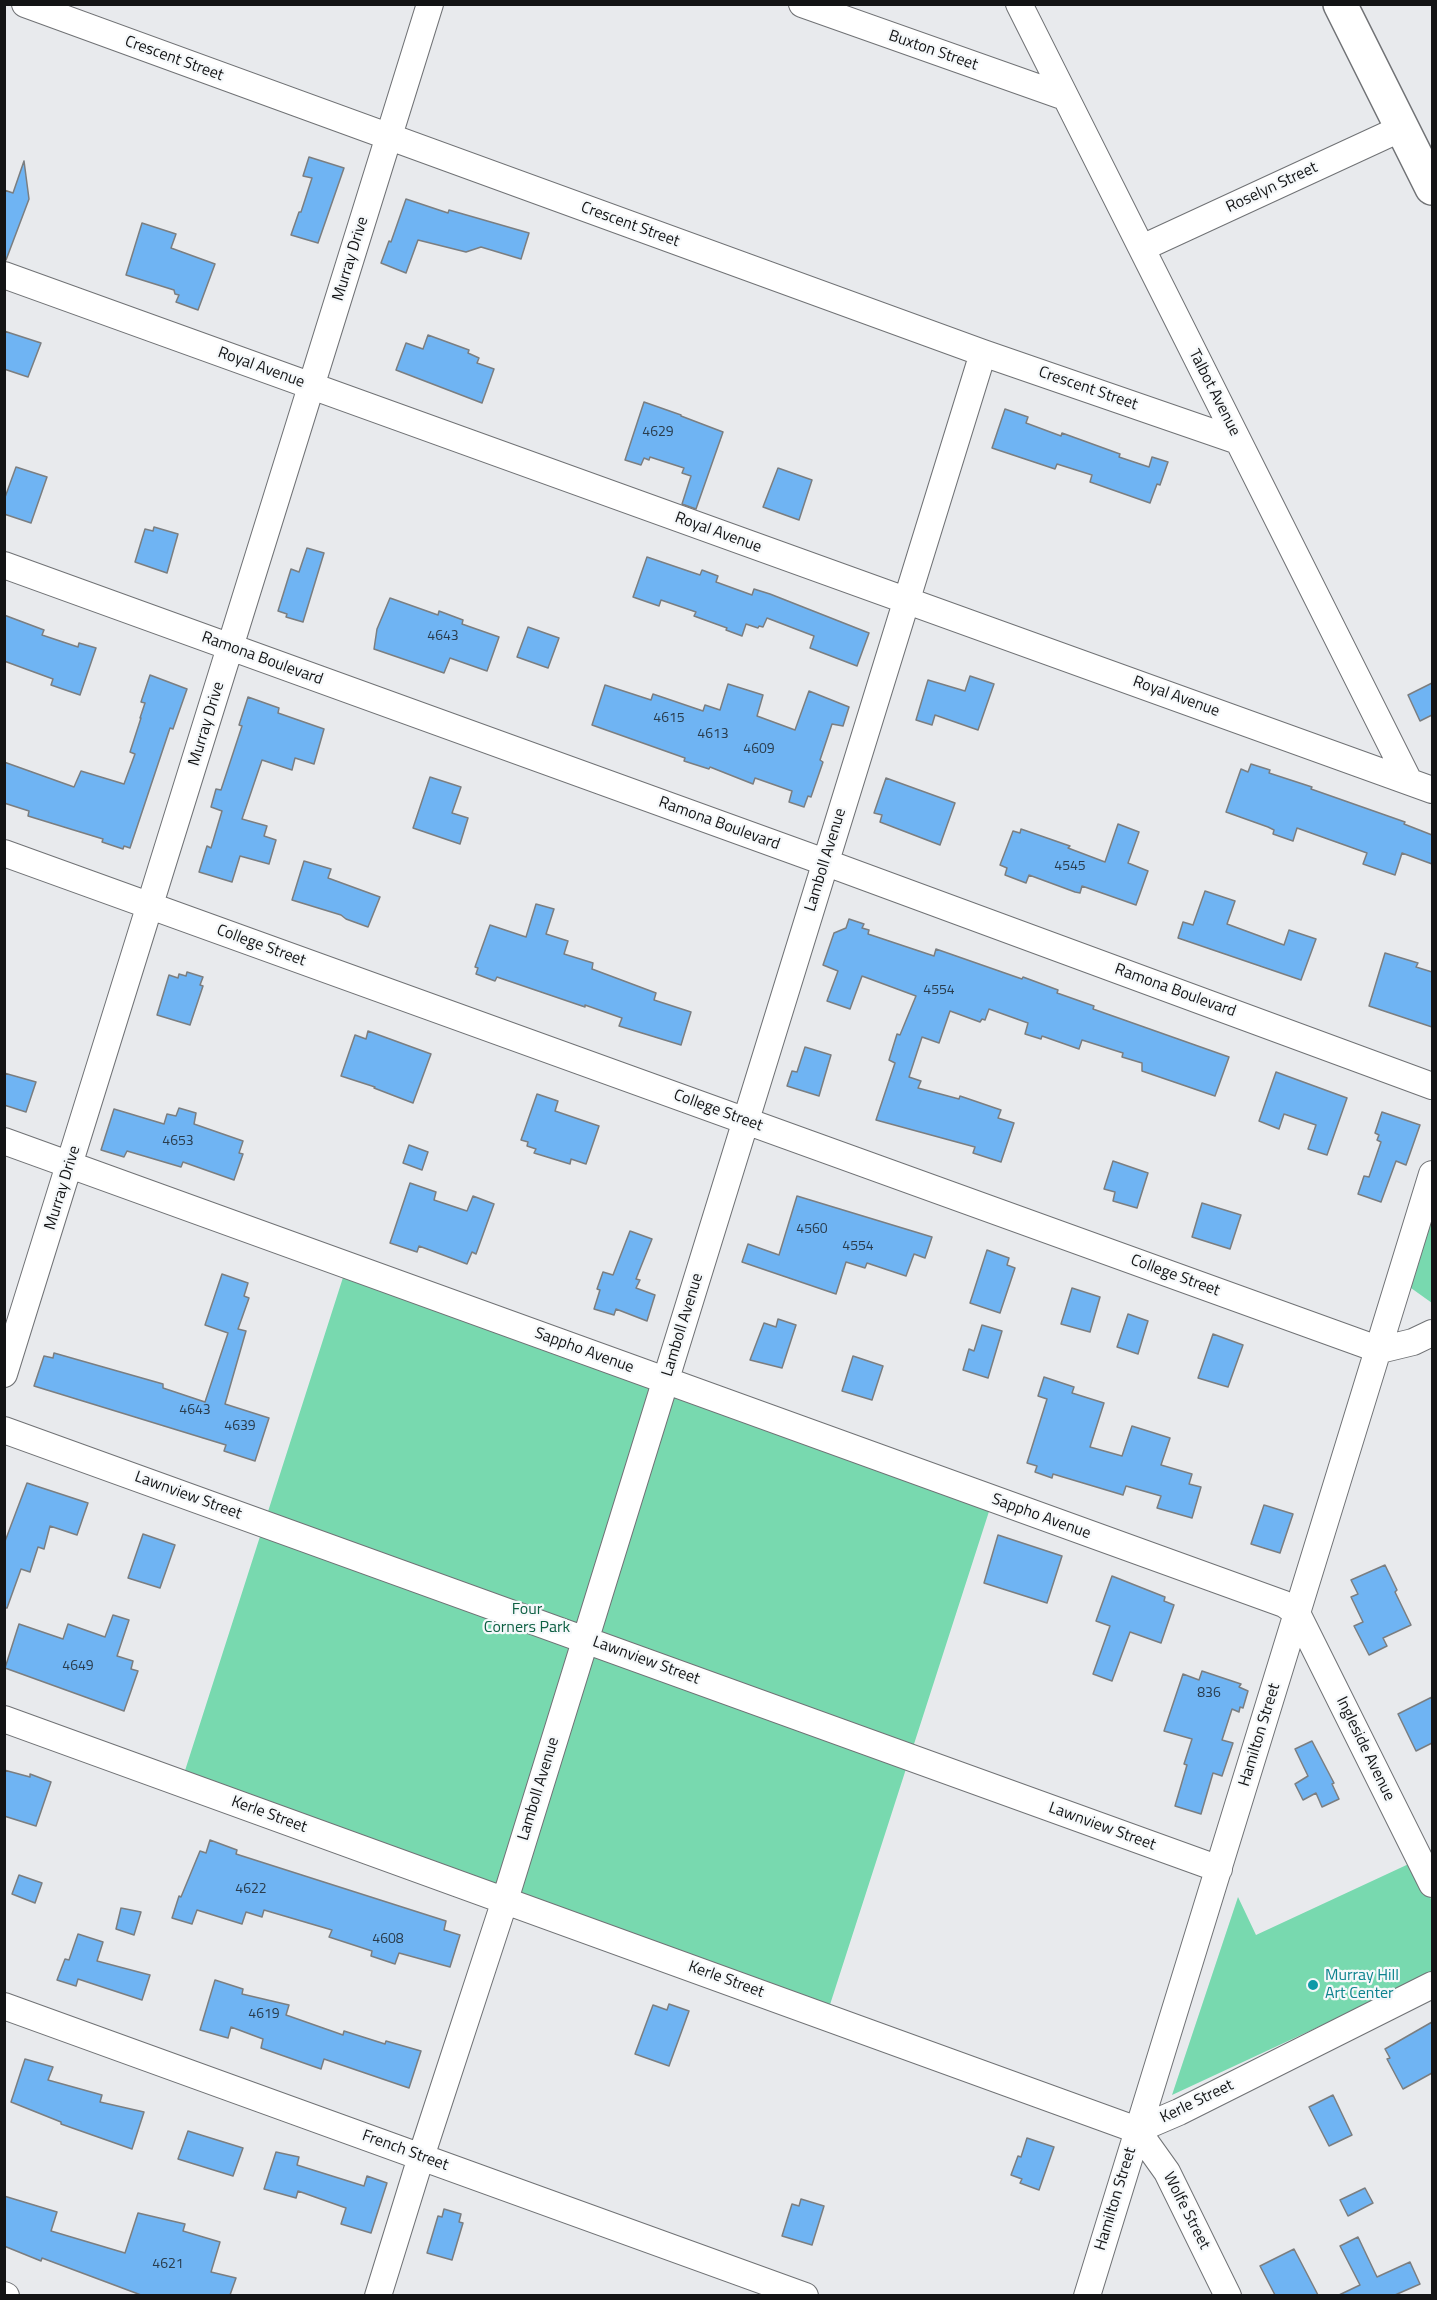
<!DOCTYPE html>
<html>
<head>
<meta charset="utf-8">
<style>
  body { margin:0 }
  #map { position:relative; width:1437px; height:2300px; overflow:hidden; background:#e8eaed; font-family:"Titillium Web",sans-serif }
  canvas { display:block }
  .frame { position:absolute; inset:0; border:6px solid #131415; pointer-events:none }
</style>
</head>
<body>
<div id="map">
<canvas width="1437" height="2300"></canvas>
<div class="frame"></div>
</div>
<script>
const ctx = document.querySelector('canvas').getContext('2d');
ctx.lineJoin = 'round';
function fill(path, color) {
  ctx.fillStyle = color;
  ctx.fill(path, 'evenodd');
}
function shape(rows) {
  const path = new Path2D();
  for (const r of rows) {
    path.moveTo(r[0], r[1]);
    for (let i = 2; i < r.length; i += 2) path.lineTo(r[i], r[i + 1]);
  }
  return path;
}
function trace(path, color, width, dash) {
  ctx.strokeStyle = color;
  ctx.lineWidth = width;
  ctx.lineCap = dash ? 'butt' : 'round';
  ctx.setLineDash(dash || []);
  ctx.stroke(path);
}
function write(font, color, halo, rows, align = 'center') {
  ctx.font = font + ' "Titillium Web",sans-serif';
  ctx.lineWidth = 4.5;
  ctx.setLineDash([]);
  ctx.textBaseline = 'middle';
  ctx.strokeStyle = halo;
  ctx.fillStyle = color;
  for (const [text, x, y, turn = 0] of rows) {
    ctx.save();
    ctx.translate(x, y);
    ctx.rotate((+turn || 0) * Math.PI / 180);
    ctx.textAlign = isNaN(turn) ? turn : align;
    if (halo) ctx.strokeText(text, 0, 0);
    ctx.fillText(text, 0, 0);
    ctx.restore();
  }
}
fill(shape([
  [1432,1219,1432,1303,1411,1288],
  [347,1265,993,1499,826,2017,181,1783],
  [1413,1862,1432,1901,1432,1974,1172,2095,1238,1897,1256,1935]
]), '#78d9af');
const building = shape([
  [309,157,344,168,318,243,291,235,299,212,301,212,312,178,303,176,309,157],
  [24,161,29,199,6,260,4,260,4,190,13,193,24,161],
  [406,199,448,213,449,210,529,233,521,259,481,247,466,252,418,240,406,273,381,263,389,241,391,242,406,199],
  [142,223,176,234,171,248,215,264,198,310,176,302,179,295,175,294,174,290,126,275,142,223],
  [4,331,41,343,28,377,4,369,4,331],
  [428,335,469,350,468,353,479,358,477,363,494,369,482,403,396,370,406,343,423,349,428,335],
  [644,402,681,415,681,416,723,432,696,509,682,504,691,476,682,473,684,468,650,457,649,460,644,458,641,465,625,460,644,402],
  [1005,409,1028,417,1026,423,1061,436,1062,433,1120,454,1119,457,1149,467,1152,457,1168,462,1160,485,1157,484,1150,503,1093,483,1090,482,1092,475,1057,464,1055,469,992,448,1005,409],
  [16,467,47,477,31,523,4,514,4,500,16,467],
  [778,468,812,480,799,520,763,507,778,468],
  [154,527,178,534,167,573,135,562,145,529,153,531,154,527],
  [307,548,324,553,303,622,286,617,287,614,278,611,291,569,299,572,307,548],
  [647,557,700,575,702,570,718,576,716,582,752,595,754,589,770,594,869,633,857,666,810,648,814,636,767,618,763,627,759,626,758,628,746,624,742,636,726,630,727,628,694,616,696,612,661,600,659,606,633,597,647,557],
  [390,598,438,615,439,611,463,620,462,624,499,637,487,671,450,658,444,673,374,649,377,629,390,598],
  [4,615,44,630,42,635,78,647,79,643,96,648,80,695,51,685,53,679,4,661,4,615],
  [528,627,559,638,548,668,517,657,528,627],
  [150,675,187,689,173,729,170,728,130,848,124,846,123,849,102,842,103,839,28,816,29,811,4,803,4,762,74,787,81,771,124,784,135,754,130,752,141,718,140,718,145,703,141,702,150,675],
  [970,676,994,684,978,730,935,715,932,725,916,720,928,680,965,691,970,676],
  [1432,683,1432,715,1420,721,1408,695,1432,683],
  [728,684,763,695,757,716,795,730,809,691,849,707,843,726,832,724,820,760,823,762,811,797,808,796,804,807,789,802,792,791,755,778,753,784,710,767,709,769,684,761,685,758,592,725,605,685,651,700,653,694,703,711,705,705,720,710,728,684],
  [248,697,279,708,278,713,324,729,314,764,295,758,292,770,262,760,242,819,267,826,264,836,276,840,269,864,240,856,232,882,199,872,207,846,211,848,222,811,211,807,216,789,221,790,242,726,239,725,248,697],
  [1251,764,1270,770,1269,773,1312,787,1311,789,1405,822,1404,824,1432,835,1432,864,1402,853,1395,875,1363,864,1367,853,1297,828,1293,841,1273,834,1274,830,1268,827,1226,812,1241,769,1248,772,1251,764],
  [430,777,461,787,452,813,468,818,460,844,413,828,430,777],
  [886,778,955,803,940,845,880,822,882,815,874,813,886,778],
  [1118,824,1139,832,1128,863,1148,871,1136,905,1082,886,1080,893,1075,892,1029,875,1026,883,1005,875,1007,868,1000,865,1013,831,1020,833,1021,829,1070,846,1068,848,1105,862,1118,824],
  [304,861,331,869,328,878,380,897,368,927,346,919,341,915,292,900,304,861],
  [1205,891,1235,901,1227,924,1284,945,1289,930,1316,939,1301,980,1178,938,1183,922,1193,925,1205,891],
  [536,904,554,909,546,934,568,941,564,954,593,963,592,969,656,993,654,1000,691,1012,681,1045,619,1026,622,1018,585,1005,585,1007,497,977,495,981,476,974,478,968,475,967,490,925,526,937,536,904],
  [849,919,864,924,862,928,869,930,868,934,934,956,936,949,1022,979,1023,977,1058,990,1057,993,1094,1006,1093,1009,1229,1057,1215,1096,1142,1071,1142,1063,1122,1057,1123,1053,1082,1040,1079,1049,1042,1036,1041,1039,1025,1034,1028,1023,989,1009,985,1020,982,1019,980,1022,950,1011,939,1043,922,1037,909,1077,921,1081,918,1088,959,1099,960,1096,1001,1110,998,1118,1014,1123,1001,1162,973,1153,975,1147,876,1120,895,1063,889,1060,897,1034,900,1035,916,996,862,976,850,1009,827,1001,838,971,823,965,834,933,846,928,849,919],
  [1385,953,1418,963,1416,967,1432,972,1432,1027,1369,1006,1385,953],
  [187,972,203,977,200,985,203,986,190,1025,157,1015,169,975,178,978,179,974,186,976,187,972],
  [368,1031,431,1054,413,1103,374,1088,375,1087,341,1076,355,1035,366,1039,368,1031],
  [805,1047,831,1055,819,1096,787,1086,792,1071,797,1072,805,1047],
  [1276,1072,1347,1098,1327,1155,1308,1149,1316,1125,1284,1114,1279,1129,1259,1121,1276,1072],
  [4,1073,36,1082,26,1112,4,1105,4,1073],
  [537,1094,558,1101,555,1111,599,1126,586,1164,571,1159,570,1164,534,1153,536,1149,527,1146,528,1142,521,1140,537,1094],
  [179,1108,196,1113,194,1124,243,1141,239,1153,243,1154,234,1180,183,1162,181,1167,127,1151,124,1157,101,1150,114,1109,164,1124,167,1114,176,1116,179,1108],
  [1382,1112,1420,1125,1406,1165,1396,1161,1381,1202,1358,1194,1364,1176,1369,1177,1381,1142,1377,1140,1379,1135,1375,1133,1382,1112],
  [409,1145,428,1152,422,1170,403,1163,409,1145],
  [1113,1161,1148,1173,1137,1208,1113,1201,1115,1192,1104,1189,1113,1161],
  [410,1183,436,1192,434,1200,467,1211,473,1196,494,1204,476,1254,472,1252,467,1264,419,1246,417,1252,390,1243,410,1183],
  [797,1196,932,1237,925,1258,914,1254,906,1276,867,1263,865,1268,846,1262,836,1294,742,1262,748,1244,779,1255,797,1196],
  [1202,1203,1241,1215,1230,1249,1192,1237,1202,1203],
  [630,1231,652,1239,636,1279,640,1280,636,1288,655,1295,647,1321,616,1309,614,1315,594,1309,600,1290,597,1289,603,1272,613,1275,630,1231],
  [987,1250,1009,1258,1007,1265,1015,1268,1000,1313,970,1303,987,1250],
  [222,1274,248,1283,244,1296,249,1298,238,1329,246,1331,225,1404,269,1418,255,1461,224,1451,226,1445,34,1386,44,1356,53,1358,54,1353,163,1384,163,1388,205,1402,228,1333,205,1325,222,1274],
  [1072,1288,1100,1297,1090,1332,1061,1324,1072,1288],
  [1128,1314,1148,1321,1138,1354,1117,1347,1128,1314],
  [778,1319,796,1325,782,1368,750,1360,764,1323,776,1327,778,1319],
  [982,1325,1002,1331,988,1378,963,1370,969,1349,974,1351,982,1325],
  [1213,1334,1243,1345,1228,1387,1198,1378,1213,1334],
  [853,1356,883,1366,872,1400,842,1391,853,1356],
  [1044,1377,1074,1387,1072,1393,1104,1403,1090,1447,1122,1456,1132,1426,1170,1438,1161,1465,1192,1474,1189,1484,1201,1487,1192,1518,1157,1508,1161,1496,1126,1486,1123,1495,1053,1474,1052,1478,1035,1472,1037,1466,1027,1463,1047,1399,1038,1396,1044,1377],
  [27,1483,88,1503,77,1535,50,1526,44,1549,38,1547,30,1572,21,1569,7,1608,4,1608,4,1544,27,1483],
  [1264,1505,1293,1514,1280,1553,1251,1544,1264,1505],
  [143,1534,175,1545,160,1588,128,1578,143,1534],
  [998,1535,1062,1556,1047,1603,984,1583,998,1535],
  [1385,1565,1397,1590,1395,1592,1411,1625,1383,1638,1387,1646,1369,1655,1354,1626,1363,1622,1351,1597,1358,1594,1351,1580,1385,1565],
  [1112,1576,1165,1597,1164,1601,1174,1605,1161,1643,1130,1632,1112,1681,1093,1674,1110,1626,1096,1621,1112,1576],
  [113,1615,129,1620,117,1656,133,1661,131,1669,138,1671,124,1711,5,1668,19,1624,63,1639,68,1624,105,1637,113,1615],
  [1202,1671,1241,1684,1239,1687,1248,1691,1243,1708,1240,1707,1239,1712,1232,1709,1222,1740,1233,1743,1222,1776,1213,1773,1201,1814,1175,1806,1187,1765,1184,1764,1192,1739,1164,1731,1183,1674,1199,1680,1202,1671],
  [1432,1697,1432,1743,1416,1751,1398,1714,1432,1697],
  [1312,1741,1334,1783,1332,1784,1339,1799,1322,1807,1316,1793,1303,1800,1295,1784,1308,1776,1295,1749,1312,1741],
  [4,1770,30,1777,30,1774,51,1782,36,1826,4,1816,4,1770],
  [210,1840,237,1850,236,1854,446,1921,444,1930,460,1935,450,1967,399,1953,395,1964,371,1956,372,1951,329,1937,332,1930,264,1910,262,1917,246,1912,242,1924,197,1910,192,1924,172,1918,179,1896,181,1897,200,1851,206,1853,210,1840],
  [19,1875,42,1883,35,1903,12,1894,19,1875],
  [121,1908,141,1912,134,1935,116,1929,121,1908],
  [78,1934,103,1942,97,1961,150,1975,142,2000,78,1979,76,1986,57,1980,65,1959,69,1960,78,1934],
  [215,1980,243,1989,242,1994,289,2005,286,2015,343,2035,344,2031,385,2044,386,2041,421,2051,409,2088,324,2059,321,2069,261,2048,263,2039,231,2027,228,2038,200,2030,215,1980],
  [669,2004,689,2011,669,2066,635,2054,653,2005,667,2010,669,2004],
  [1432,2022,1432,2073,1403,2089,1387,2059,1390,2058,1385,2049,1432,2022],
  [25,2059,53,2067,48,2080,102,2095,100,2102,144,2112,132,2149,61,2124,61,2122,11,2102,25,2059],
  [1333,2095,1352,2135,1329,2146,1309,2107,1333,2095],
  [188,2131,243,2148,233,2176,178,2159,188,2131],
  [1027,2138,1054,2147,1039,2190,1020,2183,1022,2179,1011,2175,1018,2156,1021,2157,1027,2138],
  [276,2152,299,2157,297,2165,364,2186,367,2176,387,2183,371,2233,341,2224,346,2208,298,2191,296,2198,264,2189,276,2152],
  [1365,2188,1373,2203,1348,2216,1340,2200,1365,2188],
  [4,2196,57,2212,51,2231,125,2253,138,2213,185,2224,183,2231,220,2242,211,2272,236,2278,230,2295,141,2295,42,2258,41,2261,4,2246,4,2196],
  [801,2199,824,2206,812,2245,782,2236,792,2204,799,2206,801,2199],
  [444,2209,461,2214,459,2222,463,2223,452,2260,427,2253,438,2216,442,2217,444,2209],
  [1358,2237,1377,2277,1410,2262,1420,2284,1395,2295,1339,2295,1360,2285,1340,2246,1358,2237],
  [1294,2249,1318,2295,1275,2295,1260,2266,1294,2249]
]);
fill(building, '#6fb4f3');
trace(building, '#7b7e80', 1.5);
const street = shape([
  [25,4,983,353,1238,441],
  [802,4,1065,97],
  [1019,4,1409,781],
  [1142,248,1402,128],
  [4,275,1432,790],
  [4,565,808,856,1432,1086],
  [4,853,1380,1350,1413,1342,1432,1333],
  [4,1141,1284,1604,1297,1613,1432,1884],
  [4,1374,430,4],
  [4,1430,1219,1869],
  [4,1719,1137,2130,1179,2112,1432,1985],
  [4,2006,805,2296],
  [1137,2130,1167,2172,1228,2296],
  [4,2295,6,2296],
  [378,2296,421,2157,505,1900,983,353],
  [1087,2296,1432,1174]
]);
const secondary = shape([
  [1340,4,1432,188]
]);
trace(street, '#707275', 28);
trace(secondary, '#707275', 36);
trace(street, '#fff', 26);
trace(secondary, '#fff', 33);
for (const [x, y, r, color] of [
  [1313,1985,6,"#0f9aa8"]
]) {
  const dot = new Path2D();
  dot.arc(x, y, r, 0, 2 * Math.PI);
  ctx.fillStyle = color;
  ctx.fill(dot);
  trace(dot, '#f5f8fa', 2);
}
write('14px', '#2a3c4c', null, [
  ["4629",658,433],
  ["4643",443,637],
  ["4615",669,719],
  ["4613",713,735],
  ["4609",759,750],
  ["4545",1070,867],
  ["4554",939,991],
  ["4653",178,1142],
  ["4560",812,1230],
  ["4554",858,1247],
  ["4643",195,1411],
  ["4639",240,1427],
  ["4649",78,1667],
  ["836",1209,1694],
  ["4622",251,1890],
  ["4608",388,1940],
  ["4619",264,2015],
  ["4621",168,2265]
]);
write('16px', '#131415', '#f5f8fa', [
  ["Buxton Street",933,51,19],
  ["Crescent Street",174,59,20],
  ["Roselyn Street",1272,188,-25],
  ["Crescent Street",630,225,20],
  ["Murray Drive",351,259,-73],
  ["Royal Avenue",261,368,20],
  ["Crescent Street",1088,389,19],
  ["Talbot Avenue",1214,393,63],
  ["Royal Avenue",718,533,20],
  ["Ramona Boulevard",262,659,20],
  ["Royal Avenue",1176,697,20],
  ["Murray Drive",207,724,-73],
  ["Ramona Boulevard",719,824,20],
  ["Lamboll Avenue",826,860,-73],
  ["College Street",261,946,20],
  ["Ramona Boulevard",1175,991,20],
  ["College Street",718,1111,20],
  ["Murray Drive",63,1188,-73],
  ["College Street",1175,1276,20],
  ["Lamboll Avenue",683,1325,-73],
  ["Sappho Avenue",584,1351,20],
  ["Lawnview Street",188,1496,20],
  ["Sappho Avenue",1041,1517,20],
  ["Lawnview Street",646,1661,20],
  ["Hamilton Street",1260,1735,-73],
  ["Ingleside Avenue",1365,1749,64],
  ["Lamboll Avenue",539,1789,-73],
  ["Kerle Street",269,1815,20],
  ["Lawnview Street",1102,1827,20],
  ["Kerle Street",726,1980,20],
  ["Kerle Street",1197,2102,-26],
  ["French Street",405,2151,20],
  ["Hamilton Street",1116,2199,-73],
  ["Wolfe Street",1186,2211,63]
]);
write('16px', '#0d5f42', '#f5f8fa', [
  ["Four",527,1610],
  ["Corners Park",527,1628]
]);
write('16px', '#0d838f', '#f5f8fa', [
  ["Murray Hill",1325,1976],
  ["Art Center",1325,1994]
], 'left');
</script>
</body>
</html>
